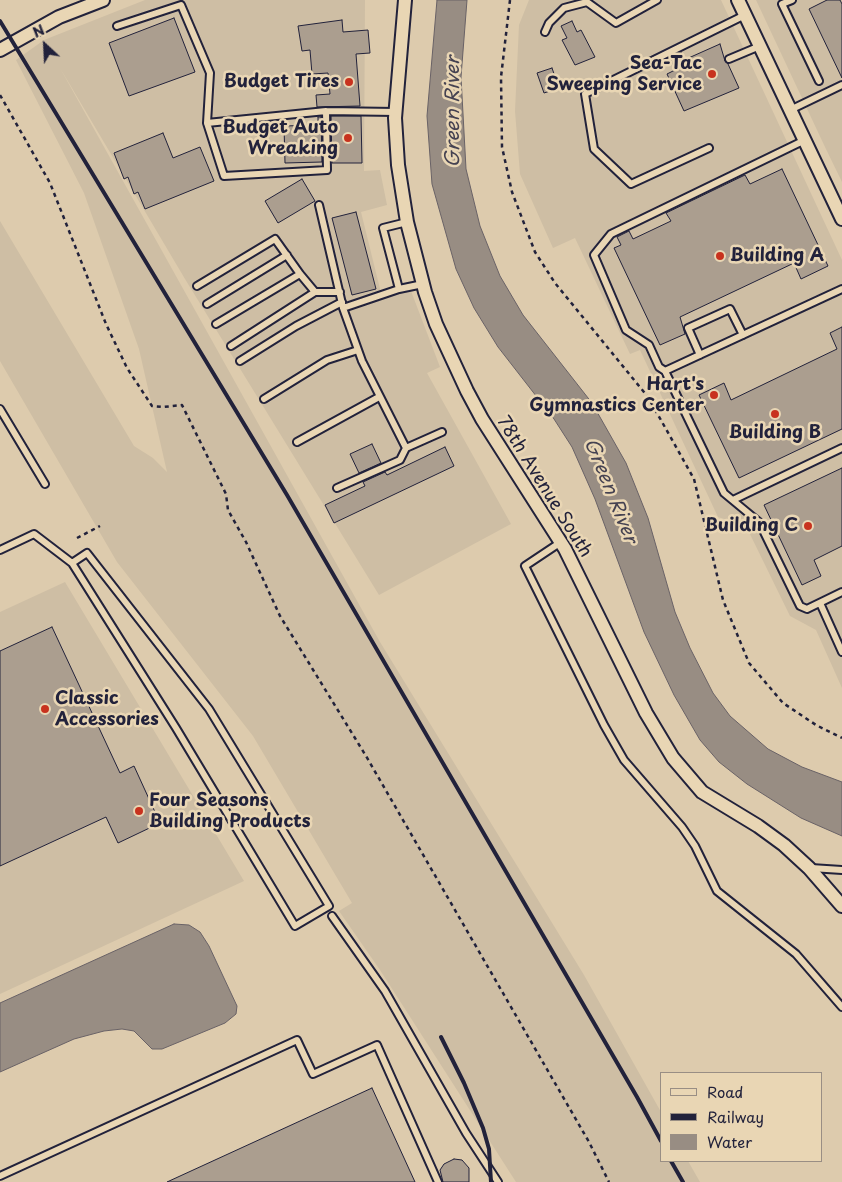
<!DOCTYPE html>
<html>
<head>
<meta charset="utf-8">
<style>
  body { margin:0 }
  #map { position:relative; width:842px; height:1182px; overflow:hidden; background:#ddcbad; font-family:"Playpen Sans",sans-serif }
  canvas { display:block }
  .legend { position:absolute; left:660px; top:1072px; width:162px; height:90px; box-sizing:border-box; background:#e9d6b4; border:1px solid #998e84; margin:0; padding:6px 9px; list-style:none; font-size:15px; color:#22223b }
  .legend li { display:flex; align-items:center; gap:10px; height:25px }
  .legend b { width:25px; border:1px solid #998e84 }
  .north { position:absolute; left:20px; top:20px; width:50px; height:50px; -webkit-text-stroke:4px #e9d6b4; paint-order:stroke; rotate:335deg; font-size:14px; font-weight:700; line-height:20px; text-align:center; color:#22223b }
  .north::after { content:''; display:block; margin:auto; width:18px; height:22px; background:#22223b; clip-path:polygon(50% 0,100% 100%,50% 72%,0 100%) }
</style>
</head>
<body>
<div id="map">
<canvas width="842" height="1182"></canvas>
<ul class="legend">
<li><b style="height:6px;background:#e9d6b4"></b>Road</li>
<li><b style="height:6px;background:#22223b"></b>Railway</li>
<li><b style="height:14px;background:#988d83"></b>Water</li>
</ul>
<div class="north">N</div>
</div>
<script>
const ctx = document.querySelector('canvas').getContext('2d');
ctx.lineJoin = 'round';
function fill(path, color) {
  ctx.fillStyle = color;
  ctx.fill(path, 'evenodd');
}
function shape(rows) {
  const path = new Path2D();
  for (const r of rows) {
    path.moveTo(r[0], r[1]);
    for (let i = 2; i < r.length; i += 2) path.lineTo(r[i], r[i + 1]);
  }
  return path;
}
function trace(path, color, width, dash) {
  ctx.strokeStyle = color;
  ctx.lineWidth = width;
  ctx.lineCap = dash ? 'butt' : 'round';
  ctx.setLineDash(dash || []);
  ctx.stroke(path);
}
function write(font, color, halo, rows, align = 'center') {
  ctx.font = font + ' "Playpen Sans",sans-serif';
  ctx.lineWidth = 5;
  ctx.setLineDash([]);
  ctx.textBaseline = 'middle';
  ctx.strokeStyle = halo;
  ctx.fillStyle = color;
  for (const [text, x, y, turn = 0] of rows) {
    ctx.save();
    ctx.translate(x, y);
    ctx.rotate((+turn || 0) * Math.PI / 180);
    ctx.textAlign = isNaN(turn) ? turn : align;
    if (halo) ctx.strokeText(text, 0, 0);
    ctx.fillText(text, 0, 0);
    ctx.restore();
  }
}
fill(shape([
  [145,0,365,0,364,171,380,170,387,205,361,212,382,297,411,291,440,367,427,373,511,524,379,595,185,279,60,68,380,642,584,975,661,1112,661,1161,688,1161,700,1182,516,1182,380,970,339,911,352,903,253,736,117,562,0,361,0,221,134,446,153,458,167,472,139,349,84,193,16,60,44,40],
  [529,0,721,0,842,260,842,688,816,630,790,616,746,526,718,517,640,350,630,354,575,238,553,248,520,174,515,111,519,25],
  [756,0,842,0,842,182,825,147],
  [65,582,244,881,0,994,0,612]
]), '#cebea4');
const water = shape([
  [437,0,467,0,461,77,466,169,480,226,500,276,523,315,592,403,626,463,648,518,675,612,690,648,713,693,730,716,768,749,802,767,842,782,842,836,801,818,747,784,719,762,700,740,674,695,644,632,595,499,572,447,554,419,498,347,474,308,456,269,432,184,427,116,437,0],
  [174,924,189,925,200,932,209,946,237,1006,236,1014,225,1023,162,1049,152,1049,134,1031,122,1029,104,1031,74,1039,0,1072,0,1003,174,924]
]);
fill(water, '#988d83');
trace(water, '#696266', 1);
const building = shape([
  [827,0,840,0,842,4,842,78,809,9,827,0],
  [174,18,195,72,129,96,109,43,174,18],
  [342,20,343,32,368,30,370,53,356,54,360,106,317,107,316,95,330,94,328,73,312,74,310,50,302,51,298,26,342,20],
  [572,21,577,32,581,30,595,57,575,65,562,40,567,38,561,26,572,21],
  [720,44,725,61,728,64,739,88,684,111,667,74,675,70,670,57,681,52,684,60,720,44],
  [552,68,559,88,544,93,537,73,552,68],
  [331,116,361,116,362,163,332,163,331,116],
  [318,117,321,117,322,162,285,163,284,126,318,125,318,117],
  [163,133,173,158,200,147,214,181,145,209,138,192,134,194,128,177,124,179,114,153,163,133],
  [782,169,828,266,801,279,794,263,680,317,685,334,660,345,614,248,621,245,617,237,629,231,633,239,671,221,666,213,745,175,750,184,782,169],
  [302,179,315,201,278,223,265,201,302,179],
  [356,212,376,289,352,295,332,218,356,212],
  [842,327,842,429,739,478,699,395,724,383,731,400,837,349,830,333,842,327],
  [372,444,381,463,359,473,350,454,372,444],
  [445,447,454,466,334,523,325,505,365,486,363,482,385,472,387,475,445,447],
  [842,468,842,546,814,560,821,576,802,585,764,505,842,468],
  [52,627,120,773,134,766,160,823,118,843,106,817,0,866,0,651,52,627],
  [372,1088,415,1182,167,1182,372,1088],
  [454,1159,462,1160,469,1168,469,1182,443,1182,440,1170,444,1164,454,1159]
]);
fill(building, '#ab9e8f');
trace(building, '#22223b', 1);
const service = shape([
  [792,0,782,4,819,81],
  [117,26,181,5,210,73,207,123,326,111,396,112],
  [545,32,549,23,564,8,587,2,616,23,657,0],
  [729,59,760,46],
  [790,110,842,85],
  [207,123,224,176,327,170,326,111],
  [805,140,611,234,594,255,626,330,649,345,659,367,665,371,724,493,759,522,800,606,807,609,842,592],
  [709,148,631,184,594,149,585,94,745,15],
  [319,205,343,308,362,361,406,448],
  [407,222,383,228,399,289,423,284],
  [197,286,275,239,300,274,315,292,340,292],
  [207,304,287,255],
  [343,308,399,289],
  [216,324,300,274],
  [231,346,315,292],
  [700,355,688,328,730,309,743,335],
  [240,361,296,326,342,302],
  [665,371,842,289],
  [264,399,327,360,358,350],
  [0,409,45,484],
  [297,442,379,397],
  [337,488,400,460,406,448,442,432],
  [733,500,842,448],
  [561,542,525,566,604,725,624,760,682,827,695,846,717,891,796,954,842,1007],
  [0,550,34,534,72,563,176,728,295,926,329,906,209,709,87,553,72,563],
  [820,603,842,652],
  [811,868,842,870],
  [332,916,385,991,466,1133,498,1182],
  [0,1176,297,1040,313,1074,377,1045,438,1182]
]);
const minor = shape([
  [405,0,395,118,398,165,407,222,425,292,436,324,467,391,482,419,565,549,646,713,673,758,702,792,758,826,784,845,809,868,842,906],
  [738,0,842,219],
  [0,50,59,17,103,0]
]);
trace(service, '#22223b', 10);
trace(minor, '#22223b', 16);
trace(shape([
  [510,0,501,77,502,147,512,192,535,252,555,283,648,397,694,479,723,600,749,663,783,703,816,725,842,738],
  [0,95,50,183,106,324,127,368,152,406,163,407,182,405,226,494,228,510,246,542,280,616,366,756,589,1142,609,1182],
  [77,538,100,526]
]), '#22223b', 2.5, [4, 4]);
trace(service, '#e9d6b4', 6);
trace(minor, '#e9d6b4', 12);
trace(shape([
  [0,21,287,495,637,1097,661,1141],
  [441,1037,464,1083,483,1128,489,1149,491,1182],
  [671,1161,683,1182]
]), '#22223b', 4);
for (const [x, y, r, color] of [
  [712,74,5,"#c8321e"],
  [349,82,5,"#c8321e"],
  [348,138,5,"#c8321e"],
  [720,256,5,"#c8321e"],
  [714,395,5,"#c8321e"],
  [775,414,5,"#c8321e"],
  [808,526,5,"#c8321e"],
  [45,709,5,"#c8321e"],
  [139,811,5,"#c8321e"]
]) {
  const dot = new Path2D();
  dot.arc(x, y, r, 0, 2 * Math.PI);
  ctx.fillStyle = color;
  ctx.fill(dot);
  trace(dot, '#e9d6b4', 2);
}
write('bold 18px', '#22223b', '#e9d6b4', [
  ["Sea-Tac",702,64],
  ["Sweeping Service",702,85],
  ["Budget Tires",339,82],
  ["Budget Auto",338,128],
  ["Wreaking",338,149],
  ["Building A",730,256,"left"],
  ["Hart's",704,385],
  ["Gymnastics Center",704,406],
  ["Building B",775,433,"center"],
  ["Building C",798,526],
  ["Classic",55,699,"left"],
  ["Accessories",55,720,"left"],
  ["Four Seasons",149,801,"left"],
  ["Building Products",149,822,"left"]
], 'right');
write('18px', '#22223b', '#e9d6b4', [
  ["78th Avenue South",544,487,58]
]);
write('italic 19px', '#454251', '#e9d6b4', [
  ["Green River",454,112,-90],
  ["Green River",610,491,68]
]);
</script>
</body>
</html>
